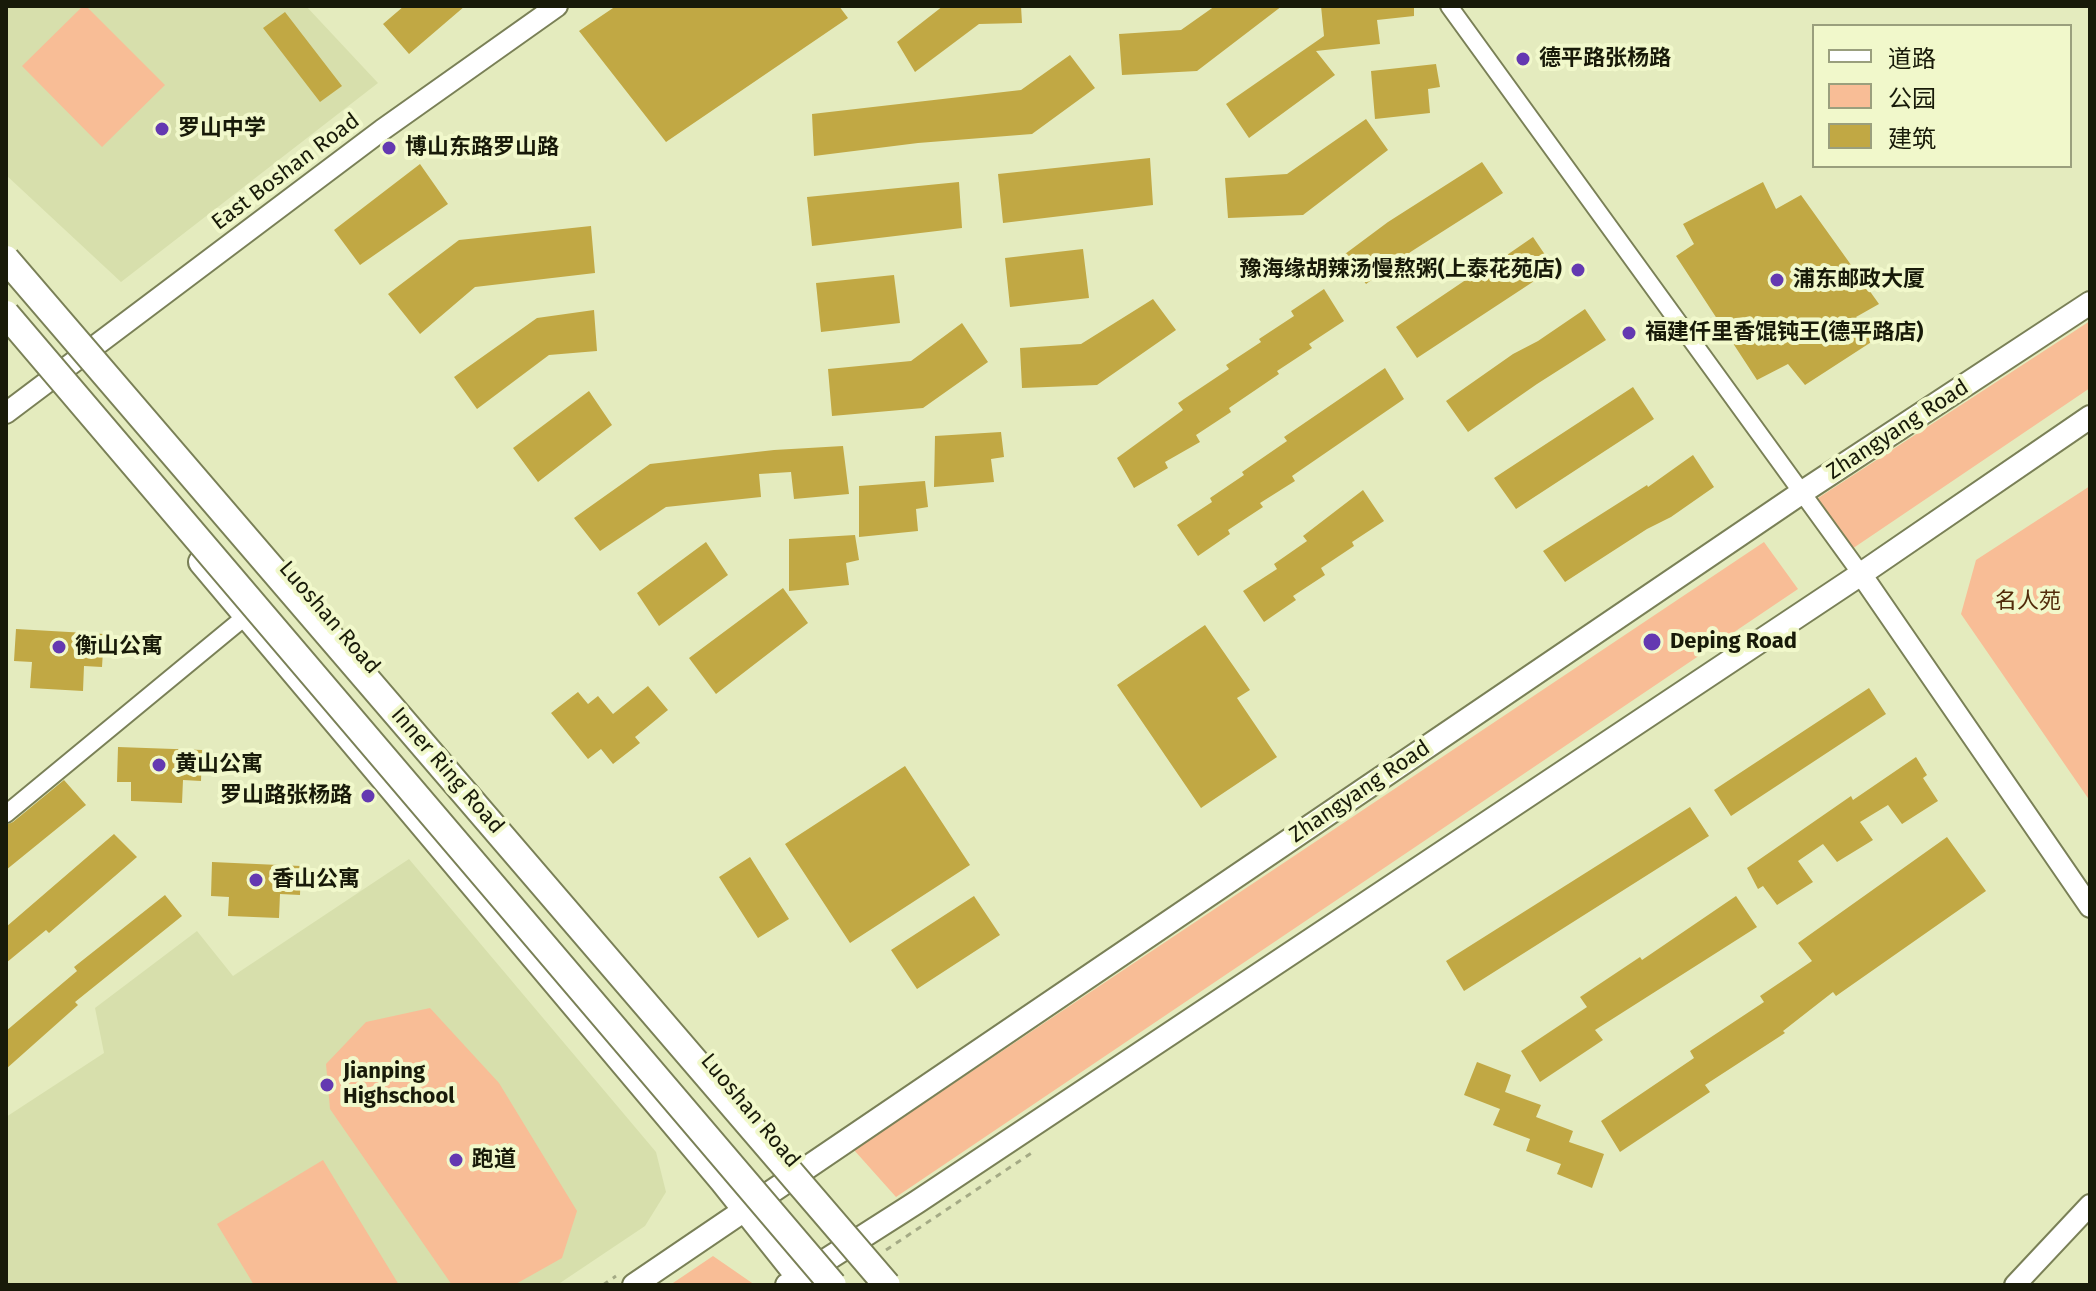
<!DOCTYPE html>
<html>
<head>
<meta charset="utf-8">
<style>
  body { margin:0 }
  #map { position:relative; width:2096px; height:1291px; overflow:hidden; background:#e4ebbe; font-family:"Fira Sans","Noto Sans SC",sans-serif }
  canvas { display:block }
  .frame { position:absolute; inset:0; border:8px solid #181a09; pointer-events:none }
  .legend { position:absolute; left:1812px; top:24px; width:260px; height:144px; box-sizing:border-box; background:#f1f8cb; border:2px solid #9a9f7d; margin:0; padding:10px 14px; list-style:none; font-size:24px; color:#181a09 }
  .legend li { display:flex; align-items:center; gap:16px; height:40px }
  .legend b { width:40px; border:2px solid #9a9f7d }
</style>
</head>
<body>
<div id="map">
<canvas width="2096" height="1291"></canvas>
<div class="frame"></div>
<ul class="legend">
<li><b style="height:10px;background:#fff"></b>道路</li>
<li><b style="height:22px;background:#f8bd96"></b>公园</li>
<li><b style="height:22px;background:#c1a844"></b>建筑</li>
</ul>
</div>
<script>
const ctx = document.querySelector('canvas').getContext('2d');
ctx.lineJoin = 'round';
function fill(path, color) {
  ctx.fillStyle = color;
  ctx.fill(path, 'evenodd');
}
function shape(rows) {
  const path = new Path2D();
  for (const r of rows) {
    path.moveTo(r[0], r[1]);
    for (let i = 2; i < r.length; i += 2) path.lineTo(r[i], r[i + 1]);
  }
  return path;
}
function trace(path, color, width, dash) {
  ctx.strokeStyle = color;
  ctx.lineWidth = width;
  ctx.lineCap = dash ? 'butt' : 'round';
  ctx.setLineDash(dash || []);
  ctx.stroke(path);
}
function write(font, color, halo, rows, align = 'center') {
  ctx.font = font + ' "Fira Sans","Noto Sans SC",sans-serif';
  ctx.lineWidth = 8;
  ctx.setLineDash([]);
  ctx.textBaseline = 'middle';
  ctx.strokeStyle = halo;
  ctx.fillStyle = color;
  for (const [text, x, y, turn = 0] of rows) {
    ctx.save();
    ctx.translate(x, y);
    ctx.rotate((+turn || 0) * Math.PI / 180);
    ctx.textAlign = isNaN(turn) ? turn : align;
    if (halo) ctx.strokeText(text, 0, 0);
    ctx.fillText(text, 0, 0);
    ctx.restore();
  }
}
fill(shape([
  [6,6,306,6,378,83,121,282,6,175],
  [409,859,656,1152,666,1192,645,1226,557,1285,6,1285,6,1117,104,1053,95,1008,197,931,233,976]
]), '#d7dfac');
fill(shape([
  [83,6,86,6,165,85,102,147,22,66],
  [2090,321,2090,388,1846,553,1812,502],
  [2090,486,2090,801,1961,614,1976,560],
  [1764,542,1798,589,896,1197,854,1150],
  [430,1008,499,1083,577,1211,562,1258,514,1285,452,1285,330,1109,326,1064,366,1022],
  [323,1160,399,1285,254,1285,217,1224],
  [713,1256,755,1285,670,1285]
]), '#f8bd96');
fill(shape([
  [404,6,465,6,409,54,383,24],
  [616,6,839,6,848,18,666,142,579,31],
  [943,6,1021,6,1022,23,979,24,915,72,897,42],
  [1215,6,1282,6,1197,71,1122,75,1119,34,1181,30],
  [1321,6,1414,6,1414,16,1377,20,1380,44,1316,51,1335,75,1249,138,1226,104,1324,36],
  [285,12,342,86,320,102,263,28],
  [1070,55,1095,88,1032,134,918,143,814,156,812,114,1021,90],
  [1436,64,1440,87,1428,89,1430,113,1375,119,1371,71],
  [1366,119,1388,150,1303,215,1228,218,1225,178,1287,174],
  [1150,158,1153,205,1003,223,998,174],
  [1482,162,1503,193,1412,251,1366,284,1345,254,1388,222],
  [420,164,448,204,360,265,334,230],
  [959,182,962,228,812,246,807,197],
  [1763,182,1776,209,1801,195,1879,304,1856,317,1876,339,1805,385,1788,364,1757,380,1676,256,1694,244,1683,224],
  [591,226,595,273,475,287,420,334,388,294,459,240],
  [1533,237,1554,268,1417,358,1396,327,1473,275,1475,277],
  [1083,249,1089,298,1010,307,1005,258],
  [894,275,900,323,821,332,816,283],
  [1324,289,1344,321,1309,344,1312,348,1277,371,1279,374,1229,408,1231,412,1196,435,1200,442,1165,462,1168,468,1134,488,1117,458,1183,410,1178,403,1229,369,1226,365,1261,342,1259,339,1294,316,1291,311],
  [1153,299,1176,330,1097,385,1022,388,1020,348,1081,344],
  [1585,309,1606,340,1537,384,1468,432,1446,401,1513,354,1538,341],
  [594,310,597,351,549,355,477,409,454,377,537,318],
  [962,323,988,362,923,408,832,416,828,369,911,361],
  [1385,368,1404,399,1292,476,1295,481,1260,503,1263,507,1228,530,1230,534,1198,556,1177,525,1212,502,1210,498,1244,475,1242,472,1287,441,1284,437],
  [1633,387,1654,419,1516,509,1494,478],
  [589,391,612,425,538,482,513,448],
  [1001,432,1004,457,991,459,994,482,934,487,935,436],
  [843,446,849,494,794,499,791,472,759,474,761,497,666,507,600,551,574,518,650,464,774,450],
  [1693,455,1714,487,1671,517,1647,529,1565,582,1543,551,1647,485,1648,487],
  [925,481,928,507,916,509,918,531,859,537,859,486],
  [1363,490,1384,521,1352,542,1354,546,1321,568,1325,575,1293,596,1296,600,1264,622,1243,591,1277,569,1274,564,1307,541,1303,536],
  [855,535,859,560,846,563,849,585,789,591,789,539],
  [706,542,728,575,659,626,637,593],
  [783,588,808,623,716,694,689,658],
  [1205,625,1250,690,1237,698,1277,757,1201,808,1117,685],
  [16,629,104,634,102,667,84,666,83,691,30,688,32,662,14,661],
  [648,686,668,710,635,737,640,743,613,764,601,749,588,759,551,713,578,692,588,704,598,696,613,714],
  [1869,688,1886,714,1731,816,1714,790],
  [118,747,202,750,201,781,183,780,182,803,131,801,131,782,117,782],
  [1916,757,1927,775,1923,778,1938,801,1902,824,1888,805,1860,822,1873,840,1837,862,1823,844,1798,861,1813,882,1777,905,1763,886,1758,889,1747,868,1851,796,1853,800],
  [905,766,970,865,850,943,785,844],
  [64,780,86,805,6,870,6,825,13,822],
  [1690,807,1709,836,1464,991,1446,961],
  [114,834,137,857,49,933,46,930,6,963,6,927],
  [1947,837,1986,891,1836,996,1833,992,1783,1031,1785,1033,1705,1085,1710,1092,1620,1152,1601,1121,1694,1058,1690,1051,1764,1002,1760,996,1812,961,1798,943],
  [750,857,789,919,758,938,719,877],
  [212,862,301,866,300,895,280,894,279,918,228,916,229,897,211,896],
  [165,895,182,916,75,1002,78,1005,6,1069,6,1031,77,971,74,967],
  [974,896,1000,935,917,989,891,950],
  [1736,896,1757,927,1595,1030,1603,1040,1540,1082,1521,1051,1587,1007,1580,997,1640,957,1642,960],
  [1477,1062,1511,1075,1505,1092,1541,1105,1536,1117,1573,1131,1569,1142,1604,1154,1592,1188,1557,1174,1561,1164,1526,1151,1530,1139,1493,1125,1500,1109,1464,1095]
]), '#c1a844');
const minor = shape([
  [1449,6,1861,574],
  [6,814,246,616]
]);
const tertiary = shape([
  [6,413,382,130,557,6],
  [1861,574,2090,907],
  [2015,1285,2090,1205]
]);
const secondary = shape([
  [634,1285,1801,493,2090,303],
  [787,1285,917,1202,1861,574,2090,417]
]);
const primary = shape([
  [201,562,722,1181,805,1285]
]);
trace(minor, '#7a8057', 20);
trace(tertiary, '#7a8057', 24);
trace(secondary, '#7a8057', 26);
trace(primary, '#7a8057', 28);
trace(shape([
  [886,1250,1033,1152],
  [603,1285,616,1276]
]), '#a4aa85', 3, [6, 6]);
trace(minor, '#fff', 16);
trace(tertiary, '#fff', 20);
trace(secondary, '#fff', 22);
trace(primary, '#fff', 24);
const trunkBridge = shape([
  [6,259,887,1285],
  [6,314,833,1285]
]);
trace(trunkBridge, '#7a8057', 30, []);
trace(trunkBridge, '#fff', 26);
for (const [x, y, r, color] of [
  [1523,59,8,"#6439b1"],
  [162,129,8,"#6439b1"],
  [389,148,8,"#6439b1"],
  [1578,270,8,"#6439b1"],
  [1777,280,8,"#6439b1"],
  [1629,333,8,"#6439b1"],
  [1652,642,10,"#6439b1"],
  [59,647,8,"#6439b1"],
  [159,765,8,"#6439b1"],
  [368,796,8,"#6439b1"],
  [256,880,8,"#6439b1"],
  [327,1085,8,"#6439b1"],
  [456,1160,8,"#6439b1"]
]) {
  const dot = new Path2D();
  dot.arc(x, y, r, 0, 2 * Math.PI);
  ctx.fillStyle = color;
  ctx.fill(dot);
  trace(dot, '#f1f8cb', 3);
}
write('bold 22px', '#181a09', '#f1f8cb', [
  ["德平路张杨路",1539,59],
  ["罗山中学",178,129],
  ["博山东路罗山路",405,148],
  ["豫海缘胡辣汤慢熬粥(上泰花苑店)",1562,270,"right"],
  ["浦东邮政大厦",1793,280],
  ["福建仟里香馄钝王(德平路店)",1645,333],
  ["Deping Road",1670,642],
  ["衡山公寓",75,647],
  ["黄山公寓",175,765],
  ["罗山路张杨路",352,796,"right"],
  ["香山公寓",272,880],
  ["Jianping",343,1072],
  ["Highschool",343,1097],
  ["跑道",472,1160]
], 'left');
write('22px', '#181a09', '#f1f8cb', [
  ["East Boshan Road",286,172,-37],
  ["Zhangyang Road",1898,430,-33],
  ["Luoshan Road",329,618,49],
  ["Inner Ring Road",447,771,49],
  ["Zhangyang Road",1360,792,-34],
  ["Luoshan Road",750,1111,50]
]);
write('22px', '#522b0b', '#f1f8cb', [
  ["名人苑",2028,602]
]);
</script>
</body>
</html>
